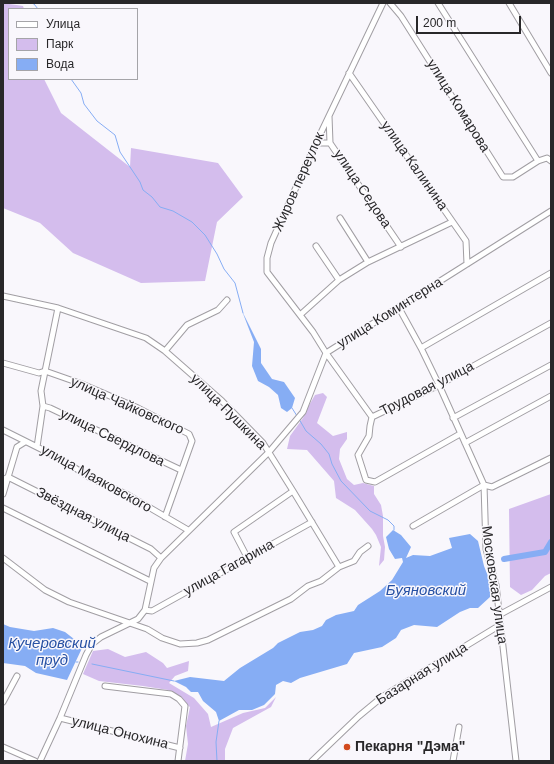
<!DOCTYPE html>
<html>
<head>
<meta charset="utf-8">
<style>
  body { margin:0 }
  #map { position:relative; width:554px; height:764px; overflow:hidden; background:#f9f7fc; font-family:Helvetica,sans-serif }
  canvas { display:block }
  .frame { position:absolute; inset:0; border:4px solid #282729; pointer-events:none }
  .legend { position:absolute; left:8px; top:8px; width:130px; height:72px; box-sizing:border-box; background:#f9f7fc; border:1px solid #a5a4a8; margin:0; padding:5px 7px; list-style:none; font-size:12px; color:#282729 }
  .legend li { display:flex; align-items:center; gap:8px; height:20px }
  .legend b { width:20px; border:1px solid #a5a4a8 }
  .scale { position:absolute; left:416px; top:16px; width:105px; height:18px; box-sizing:border-box; border:2px solid #282729; border-top:0; padding-left:5px; font-size:12px; line-height:14px; white-space:nowrap; color:#282729; -webkit-text-stroke:3px #f9f7fc; paint-order:stroke }
</style>
</head>
<body>
<div id="map">
<canvas width="554" height="764"></canvas>
<div class="frame"></div>
<ul class="legend">
<li><b style="height:5px;background:#fff"></b>Улица</li>
<li><b style="height:11px;background:#d4bded"></b>Парк</li>
<li><b style="height:11px;background:#86adf4"></b>Вода</li>
</ul>
<div class="scale">200 m</div>
</div>
<script>
const ctx = document.querySelector('canvas').getContext('2d');
ctx.lineJoin = 'round';
function fill(path, color) {
  ctx.fillStyle = color;
  ctx.fill(path, 'evenodd');
}
function shape(rows) {
  const path = new Path2D();
  for (const r of rows) {
    path.moveTo(r[0], r[1]);
    for (let i = 2; i < r.length; i += 2) path.lineTo(r[i], r[i + 1]);
  }
  return path;
}
function trace(path, color, width, dash) {
  ctx.strokeStyle = color;
  ctx.lineWidth = width;
  ctx.lineCap = dash ? 'butt' : 'round';
  ctx.setLineDash(dash || []);
  ctx.stroke(path);
}
function write(font, color, halo, rows, align = 'center') {
  ctx.font = font + ' Helvetica,sans-serif';
  ctx.lineWidth = 3;
  ctx.setLineDash([]);
  ctx.textBaseline = 'middle';
  ctx.strokeStyle = halo;
  ctx.fillStyle = color;
  for (const [text, x, y, turn = 0] of rows) {
    ctx.save();
    ctx.translate(x, y);
    ctx.rotate((+turn || 0) * Math.PI / 180);
    ctx.textAlign = isNaN(turn) ? turn : align;
    if (halo) ctx.strokeText(text, 0, 0);
    ctx.fillText(text, 0, 0);
    ctx.restore();
  }
}
fill(shape([
  [3,3,23,6,24,9,9,9,9,79,44,79,61,113,130,167,131,148,218,163,243,197,217,222,205,281,141,283,73,253,40,223,3,208],
  [323,393,327,397,317,423,333,436,347,432,347,439,340,449,339,459,347,479,354,485,363,483,374,486,374,494,381,505,383,516,383,536,385,547,384,560,379,566,381,547,376,535,372,529,355,510,336,498,334,481,307,450,287,449,290,436,303,418,308,407,315,395],
  [551,494,551,573,545,576,532,590,521,595,510,587,509,509],
  [108,649,125,657,146,652,163,663,167,668,189,661,188,671,175,676,169,683,194,698,208,714,211,727,243,713,265,708,276,697,271,707,233,728,225,749,225,761,185,761,188,744,186,726,190,707,168,690,143,686,99,681,83,674,93,651]
]), '#d4bded');
fill(shape([
  [242,311,261,349,261,363,272,379,284,382,295,398,292,408,287,412,281,408,278,395,269,387,258,381,252,366,254,342],
  [393,530,401,535,411,547,406,558,413,555,430,556,452,548,449,538,470,534,478,541,484,566,491,584,490,597,478,608,470,608,460,612,437,627,414,625,401,630,396,638,382,647,354,653,347,664,300,678,291,683,283,681,276,685,275,694,264,705,252,710,239,710,219,721,216,712,203,701,198,692,191,692,186,687,174,681,190,677,224,681,240,668,273,648,278,643,300,632,313,630,322,626,326,620,336,615,354,611,358,605,380,591,392,580,403,562,402,558,395,559,389,549,386,537],
  [3,624,10,627,34,631,53,628,65,632,83,646,67,680,36,673,25,666,3,663]
]), '#86adf4');
trace(shape([
  [32,3,34,4,38,9],
  [71,79,81,93,84,104,97,121,115,135,120,152,140,182,143,190,152,197,160,207,173,211,192,222,205,235,217,254,224,269,235,283,243,313],
  [292,408,297,416],
  [299,419,306,431,321,444,329,454,332,464,341,481,370,511,388,520,394,526,394,530],
  [76,662,78,662],
  [92,664,174,681],
  [217,761,216,742,219,721]
]), '#86adf4', 1);
trace(shape([
  [504,559,545,552,551,542]
]), '#86adf4', 6);
const minor = shape([
  [390,3,401,16,503,177,513,177,538,161,547,158,551,161],
  [438,3,538,161],
  [509,3,551,73],
  [349,73,466,241,467,264],
  [329,116,330,143],
  [316,143,330,143,401,247],
  [340,218,368,262],
  [316,246,339,280],
  [3,296,58,308,146,338,165,351,222,401,263,443,293,491,339,567],
  [399,308,421,348,439,385,484,485,486,549,496,585,516,761],
  [300,315,339,280,368,262,452,222],
  [421,348,551,273],
  [165,351,187,325,218,310,227,300],
  [3,363,39,373,45,371,82,384,138,408,189,434,192,441,165,517],
  [43,406,50,408,181,470],
  [372,417,326,353,313,332,267,272,267,258,271,243,316,143,383,3],
  [372,417,439,385,551,323],
  [372,417,370,426,369,436,358,455,366,480,375,482,460,434],
  [453,418,551,365],
  [3,430,43,450,72,466,89,477,128,495,188,530],
  [465,443,551,396],
  [37,447,43,406,41,391,58,308],
  [3,480,8,477,151,549,161,558],
  [3,494,17,447,25,442],
  [3,508,150,581],
  [413,526,484,485,492,487,551,458],
  [247,557,234,532,293,491],
  [3,558,45,590,69,602,147,629,162,638,180,644,197,643,208,640,291,599,308,586,321,581,339,567,354,561,360,552,368,546],
  [145,610,152,611,312,522],
  [499,615,551,587],
  [105,686,171,694,179,699,185,706,178,761],
  [3,702,17,676],
  [60,718,180,748],
  [3,747,35,761],
  [40,761,60,718,86,655,92,644,101,637,138,619,145,610,154,568,161,558,269,452,303,412,326,353,551,211],
  [312,761,359,716,382,697,500,625],
  [453,761,459,727]
]);
trace(minor, '#a19ea3', 7);
trace(minor, '#fff', 5);
for (const [x, y, r, color] of [
  [347,747,4,"#d24a1e"]
]) {
  const dot = new Path2D();
  dot.arc(x, y, r, 0, 2 * Math.PI);
  ctx.fillStyle = color;
  ctx.fill(dot);
  trace(dot, '#f9f7fc', 1.5);
}
write('14px', '#282729', '#f9f7fc', [
  ["улица Комарова",458,106,58],
  ["улица Калинина",414,166,55],
  ["Жиров переулок",299,182,-66],
  ["улица Седова",362,189,56],
  ["улица Коминтерна",390,313,-32],
  ["Трудовая улица",427,389,-27],
  ["улица Чайковского",127,406,24],
  ["улица Пушкина",228,412,45],
  ["улица Свердлова",112,438,26],
  ["улица Маяковского",96,479,29],
  ["Звёздная улица",83,515,27],
  ["улица Гагарина",229,568,-29],
  ["Московская улица",494,585,82],
  ["Базарная улица",422,674,-32],
  ["улица Онохина",120,733,14]
]);
write('bold 14px', '#282729', '#f9f7fc', [
  ["Пекарня \"Дэма\"",355,747]
], 'left');
write('italic 15px', '#2751a4', '#f9f7fc', [
  ["Буяновский",426,591],
  ["Кучеровский",52,644],
  ["пруд",52,661]
]);
</script>
</body>
</html>
